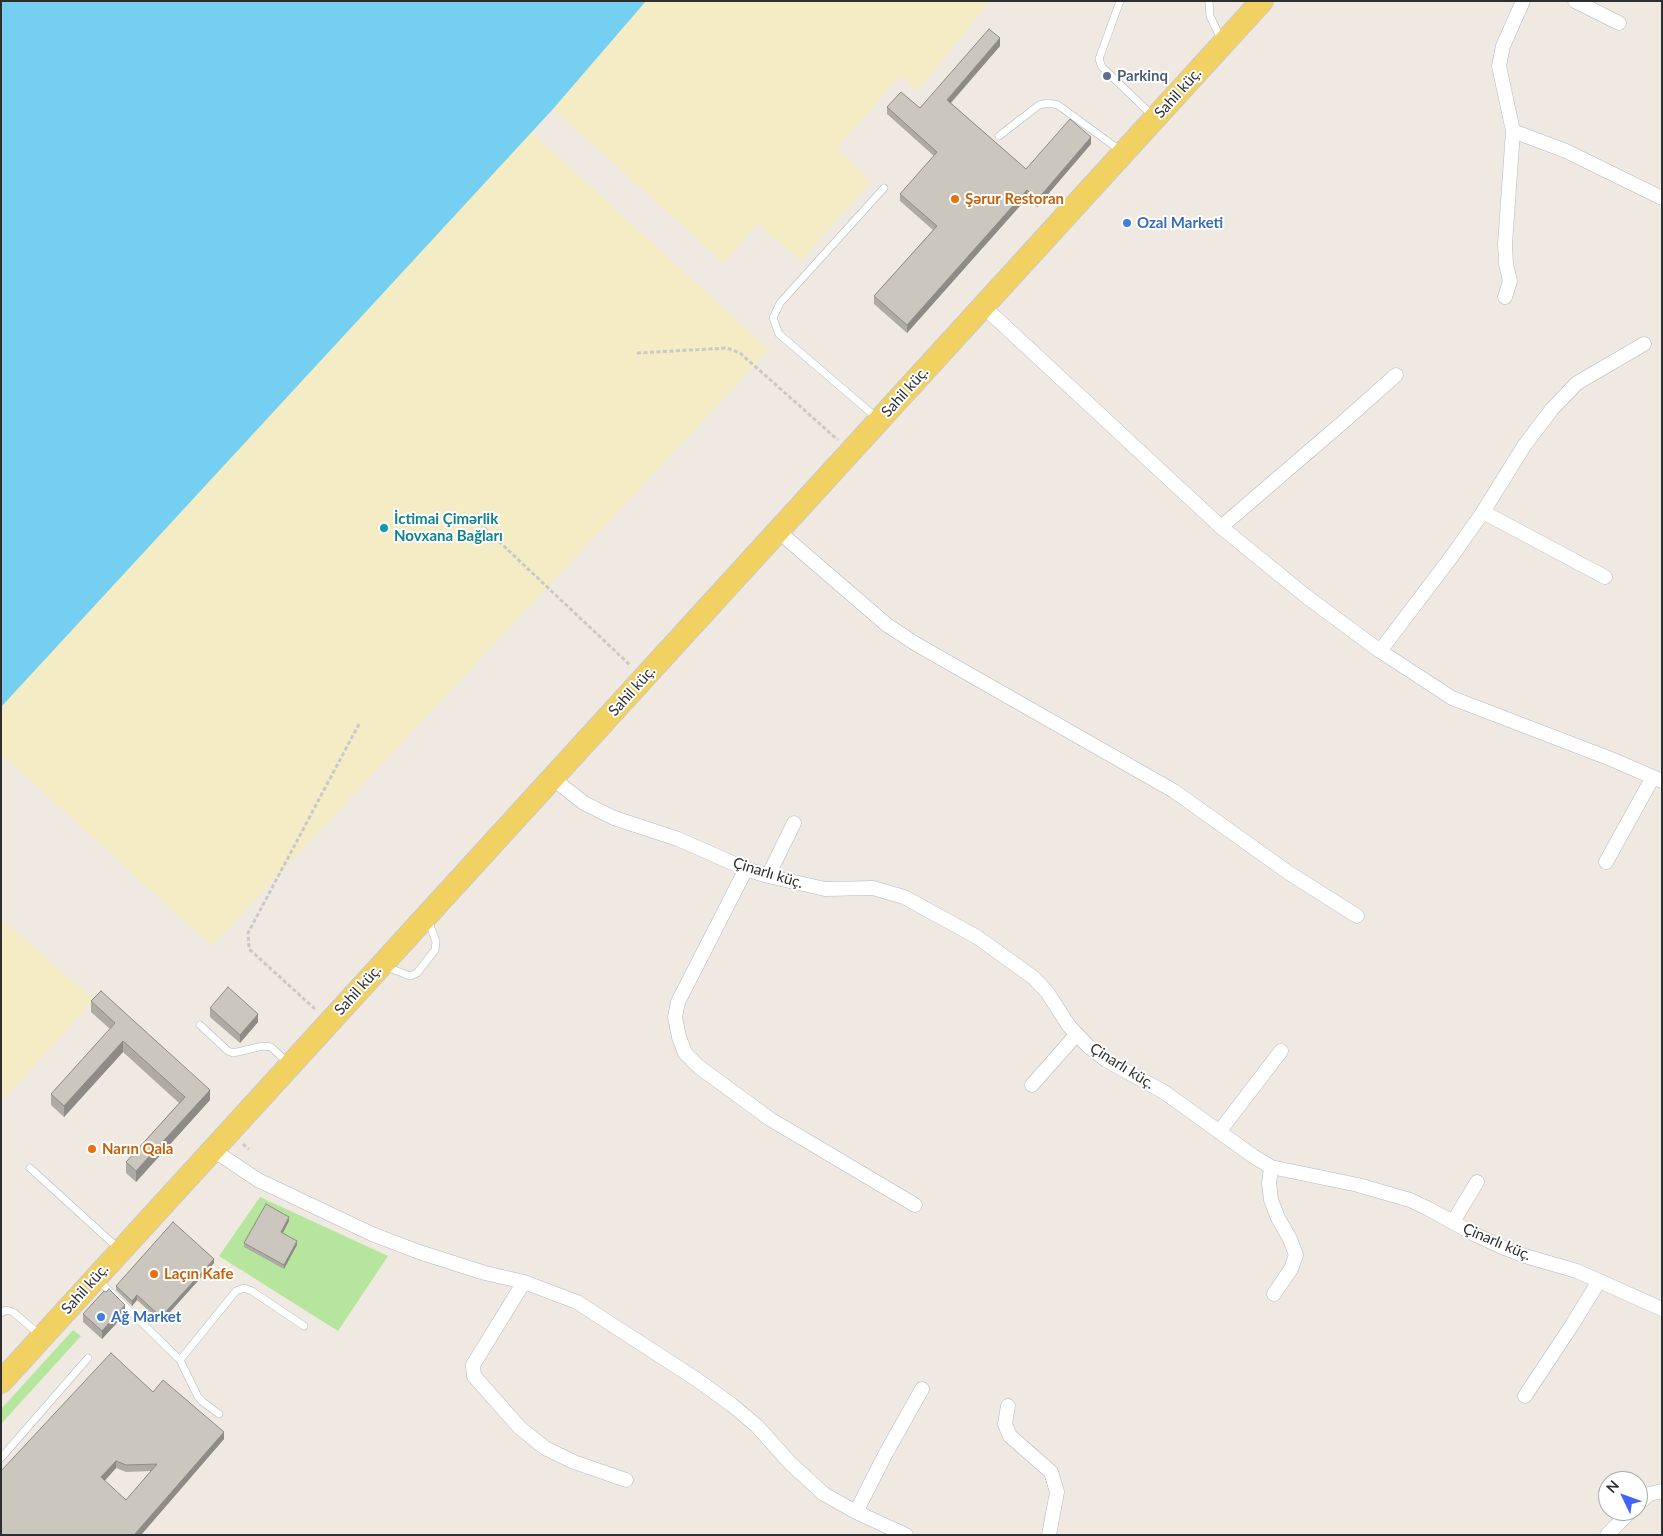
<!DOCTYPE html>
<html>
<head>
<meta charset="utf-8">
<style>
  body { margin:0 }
  #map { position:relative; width:1663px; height:1536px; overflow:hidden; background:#efe9e1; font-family:Lato,sans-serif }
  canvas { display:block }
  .frame { position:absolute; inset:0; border:2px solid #2e2e2e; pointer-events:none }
  .north { position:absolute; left:1598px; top:1471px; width:50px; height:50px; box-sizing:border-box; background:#fff; border:1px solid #ababab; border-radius:50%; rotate:312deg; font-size:14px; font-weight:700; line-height:20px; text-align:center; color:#2e2e2e }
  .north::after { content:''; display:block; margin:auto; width:18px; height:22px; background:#4264fb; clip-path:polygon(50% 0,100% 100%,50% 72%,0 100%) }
</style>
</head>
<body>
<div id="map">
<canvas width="1663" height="1536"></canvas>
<div class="frame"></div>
<div class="north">N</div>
</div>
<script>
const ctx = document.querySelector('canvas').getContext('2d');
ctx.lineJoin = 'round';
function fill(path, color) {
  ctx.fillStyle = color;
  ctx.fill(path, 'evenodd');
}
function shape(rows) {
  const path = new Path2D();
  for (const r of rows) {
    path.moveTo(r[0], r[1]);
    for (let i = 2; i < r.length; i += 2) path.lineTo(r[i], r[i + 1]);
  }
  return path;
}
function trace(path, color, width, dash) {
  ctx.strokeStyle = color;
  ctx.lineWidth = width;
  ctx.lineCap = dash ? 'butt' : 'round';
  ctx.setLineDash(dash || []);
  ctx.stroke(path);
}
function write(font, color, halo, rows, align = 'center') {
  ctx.font = font + ' Lato,sans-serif';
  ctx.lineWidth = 4;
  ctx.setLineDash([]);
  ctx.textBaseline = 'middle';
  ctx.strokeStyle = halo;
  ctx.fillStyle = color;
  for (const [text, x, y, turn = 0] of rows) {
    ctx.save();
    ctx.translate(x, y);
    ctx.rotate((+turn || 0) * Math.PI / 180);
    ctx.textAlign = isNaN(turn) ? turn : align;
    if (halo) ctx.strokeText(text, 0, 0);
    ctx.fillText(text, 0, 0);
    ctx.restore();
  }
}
fill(shape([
  [260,1197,388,1256,338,1331,219,1256],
  [73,1330,81,1336,1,1424,1,1409]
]), '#b6e59e');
fill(shape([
  [646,1,990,1,918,91,900,76,837,148,871,182,801,260,757,224,724,263,553,109],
  [531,132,769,350,212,946,1,754,1,707],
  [1,918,94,1000,1,1102]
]), '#f3ecc5');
fill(shape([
  [1,1,646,1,553,109,1,707]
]), '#75cff0');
const lane = shape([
  [1120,1,1099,59,1102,67,1153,116],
  [1209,1,1210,16,1222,41],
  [999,136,1039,105,1048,103,1058,105,1121,151],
  [877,418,779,334,773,318,780,303,884,188],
  [384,966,410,976,417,973,435,950,436,942,428,919],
  [200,1025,228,1051,233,1053,263,1046,271,1047,288,1063],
  [30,1168,119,1249],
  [98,1280,180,1360,236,1291,244,1288,252,1291,304,1326],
  [1,1313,6,1310,13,1312,40,1335],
  [180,1360,198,1397,203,1402,219,1414],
  [1,1458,88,1358]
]);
const street = shape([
  [1575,1,1619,23],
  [1513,131,1566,151,1662,198],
  [1505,297,1510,281,1506,264,1505,244,1513,131,1499,66,1503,46,1523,1],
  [983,306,1221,527,1307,597,1380,651,1452,698,1611,759,1662,781],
  [1483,512,1605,577],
  [1221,527,1342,423,1396,375],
  [778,531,887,625,916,644,1174,791,1289,873,1357,916],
  [1380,651,1452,556,1483,512,1524,446,1552,409,1577,383,1644,344],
  [552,778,584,803,614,818,678,839,746,869,768,876,825,889,873,888,904,897,977,937,1034,978,1047,992,1069,1026,1088,1046,1106,1060,1164,1092,1253,1156,1271,1167,1358,1185,1410,1200,1429,1209,1476,1235,1502,1247,1525,1256,1577,1271,1662,1309],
  [1606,862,1653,777],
  [746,869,678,1002,675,1017,679,1037,685,1053,699,1067,770,1119,915,1205],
  [768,876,794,823],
  [1032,1085,1076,1035],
  [1219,1132,1281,1051],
  [213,1150,258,1180,372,1234,419,1252,485,1273,524,1282,577,1302,696,1379,732,1405,757,1426,790,1463,824,1494,856,1512,906,1535],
  [1271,1167,1269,1183,1271,1200,1278,1218,1290,1239,1296,1255,1291,1269,1274,1294],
  [1453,1222,1477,1182],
  [524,1282,473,1365,474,1376,520,1428,545,1448,574,1462,626,1480],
  [1525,1396,1572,1325,1599,1281],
  [1008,1406,1005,1424,1010,1436,1051,1472,1057,1492,1049,1535],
  [1638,1504,1649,1494,1662,1491],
  [856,1512,885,1455,922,1389],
  [1607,1535,1631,1511]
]);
const primary = shape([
  [1,1382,1262,1]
]);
trace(lane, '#b4b7c1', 8);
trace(street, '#b4b7c1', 15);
trace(primary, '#c9c9c9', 24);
trace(shape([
  [637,353,727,348,740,353,838,440],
  [475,519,631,666],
  [315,1009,249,949,248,933,359,724],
  [243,1144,249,1149]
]), '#c9c9c9', 3, [4, 2.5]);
trace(lane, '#fff', 7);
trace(street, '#fff', 14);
trace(primary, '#f2d163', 22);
fill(shape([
  [1000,46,951,103,1026,169,1091,144,1037,207,1027,198,907,333,874,304,874,296,933,230,900,201,900,194,934,156,887,114,887,107,920,108],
  [91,1001,210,1100,136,1182,126,1173,126,1162,179,1103,123,1052,64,1117,51,1105,51,1094,110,1029,91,1012],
  [210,1008,258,1022,240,1043,210,1017],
  [289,1221,283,1233,297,1245,284,1269,244,1247,244,1243],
  [214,1263,161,1322,137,1300,132,1306,116,1290,116,1286],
  [83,1314,125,1314,102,1339,83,1322],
  [153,1392,224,1439,141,1535,1,1535],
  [116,1468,126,1472,151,1471,126,1500,104,1481]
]), '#afaba4');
fill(shape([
  [1000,38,1000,46,947,107,947,100],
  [1091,137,1091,144,1037,207,1037,200],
  [1027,190,1027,198,907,333,907,325],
  [258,1014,258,1022,240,1043,240,1035],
  [123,1041,123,1052,64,1117,64,1106],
  [210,1090,210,1100,136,1182,136,1171],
  [289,1217,289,1221,281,1236,281,1232],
  [297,1241,297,1245,284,1269,284,1265],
  [214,1259,214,1263,161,1322,161,1317],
  [137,1295,137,1300,132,1306,132,1301],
  [125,1305,125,1314,102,1339,102,1331],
  [224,1432,224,1439,141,1535,134,1535],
  [116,1461,116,1468,101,1485,101,1477]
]), '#8e8b86');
const building = shape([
  [989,29,1000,38,947,100,1026,169,1070,119,1091,137,1037,200,1027,190,907,325,874,296,937,226,900,194,937,152,887,107,901,92,920,108,989,29],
  [228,987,258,1014,240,1035,210,1008,228,987],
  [101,991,210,1090,136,1171,126,1162,185,1097,123,1041,64,1106,51,1094,115,1023,91,1001,101,991],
  [266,1204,289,1217,281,1232,297,1241,284,1265,244,1243,266,1204],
  [173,1222,214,1259,161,1317,137,1295,132,1301,116,1286,173,1222],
  [109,1289,125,1305,102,1331,83,1314,104,1291,106,1292,109,1289],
  [111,1353,153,1392,163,1380,224,1432,134,1535,1,1535,1,1471,111,1353],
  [116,1461,126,1465,157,1464,126,1500,101,1477,116,1461]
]);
fill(building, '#cbc7bf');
trace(building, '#8e8b86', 1);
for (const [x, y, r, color] of [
  [1107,76,5,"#5c6f8a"],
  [955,199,5,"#e8710a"],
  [1127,223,5,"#3f7fe0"],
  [384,528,5,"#0f9aa8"],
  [92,1149,5,"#e8710a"],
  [154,1274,5,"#e8710a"],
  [101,1317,5,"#3f7fe0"]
]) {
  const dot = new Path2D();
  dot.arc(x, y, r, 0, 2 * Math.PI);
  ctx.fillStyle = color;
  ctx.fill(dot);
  trace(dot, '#fff', 2);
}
write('bold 15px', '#4e5e75', '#fff', [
  ["Parkinq",1117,76]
], 'left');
write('15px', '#2e2e2e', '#fff', [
  ["Sahil küç.",1178,93,-48],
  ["Sahil küç.",905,392,-48],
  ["Sahil küç.",632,691,-48],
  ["Çinarlı küç.",768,873,17],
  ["Sahil küç.",358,990,-48],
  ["Çinarlı küç.",1122,1066,32],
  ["Çinarlı küç.",1497,1242,23],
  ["Sahil küç.",85,1289,-48]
]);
write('bold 15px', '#c56008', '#fff', [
  ["Şərur Restoran",965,199],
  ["Narın Qala",102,1149],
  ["Laçın Kafe",164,1274]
], 'left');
write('bold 15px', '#366cbe', '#fff', [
  ["Ozal Marketi",1137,223],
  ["Ağ Market",111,1317]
], 'left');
write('bold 15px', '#0d838f', '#fff', [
  ["İctimai Çimərlik",394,519],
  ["Novxana Bağları",394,536]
], 'left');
</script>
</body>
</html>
